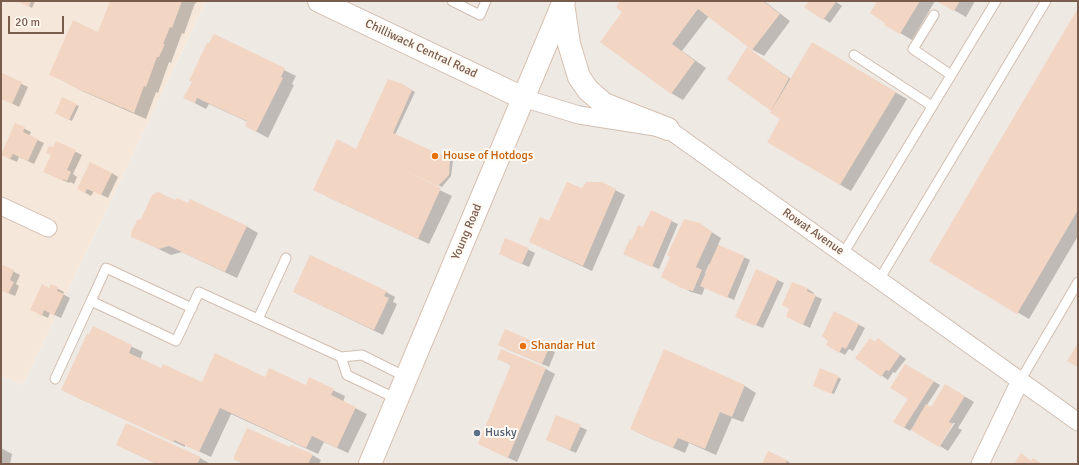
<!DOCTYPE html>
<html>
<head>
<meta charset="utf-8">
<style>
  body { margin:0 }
  #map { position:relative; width:1079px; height:465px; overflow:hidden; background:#fdf6ec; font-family:Signika,sans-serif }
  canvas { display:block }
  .frame { position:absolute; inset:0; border:2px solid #7a5c4d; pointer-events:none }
  .scale { position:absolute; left:8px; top:16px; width:56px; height:18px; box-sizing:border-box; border:2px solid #7a5c4d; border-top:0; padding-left:5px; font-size:12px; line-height:14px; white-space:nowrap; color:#7a5c4d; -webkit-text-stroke:3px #fffaf3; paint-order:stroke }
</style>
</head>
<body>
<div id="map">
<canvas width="1079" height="465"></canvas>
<div class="frame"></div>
<div class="scale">20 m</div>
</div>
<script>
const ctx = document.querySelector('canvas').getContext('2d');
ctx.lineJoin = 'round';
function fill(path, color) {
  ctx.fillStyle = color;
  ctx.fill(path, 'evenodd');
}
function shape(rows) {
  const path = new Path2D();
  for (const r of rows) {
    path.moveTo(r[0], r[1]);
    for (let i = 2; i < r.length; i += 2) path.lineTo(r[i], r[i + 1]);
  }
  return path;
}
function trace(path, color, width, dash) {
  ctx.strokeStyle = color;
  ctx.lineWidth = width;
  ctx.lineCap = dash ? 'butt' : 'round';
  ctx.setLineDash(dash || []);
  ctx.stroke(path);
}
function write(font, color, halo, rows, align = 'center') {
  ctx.font = font + ' Signika,sans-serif';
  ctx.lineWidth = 4;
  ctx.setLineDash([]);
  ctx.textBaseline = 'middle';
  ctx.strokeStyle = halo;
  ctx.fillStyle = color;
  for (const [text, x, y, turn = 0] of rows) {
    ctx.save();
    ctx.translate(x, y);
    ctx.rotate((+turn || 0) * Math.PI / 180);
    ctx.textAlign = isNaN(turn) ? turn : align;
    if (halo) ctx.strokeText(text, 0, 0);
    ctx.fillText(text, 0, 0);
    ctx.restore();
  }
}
fill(shape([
  [1,1,206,1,23,385,1,376]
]), '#f5e8da');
fill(shape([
  [206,1,1078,1,1078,464,1,464,1,376,23,385]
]), '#efe9e4');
fill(shape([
  [20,1,35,1,32,8],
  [111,1,197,1,196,4,195,3,184,34,182,33,171,63,169,62,158,93,156,92,146,119,82,91,51,74,99,33],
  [621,1,764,1,790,21,764,56,753,50,709,16,682,51,706,68,683,100,671,93,624,11],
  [810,1,835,1,842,6,830,23,806,7],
  [878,1,935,1,912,40,885,24,886,22],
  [938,1,975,1,966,17],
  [1078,10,1078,236,1029,319,930,261],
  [214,35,296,76,292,84,294,85,268,138,246,126,248,122,209,104,206,109,185,98],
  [812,43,907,99,851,191,768,142,782,118,771,110,747,48,791,79],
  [3,75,28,87,19,107,1,98,1,79],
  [400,83,415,92,395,135,453,161,451,176,442,187,376,157,376,159,452,196,429,244,326,196,361,152],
  [76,105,79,106,72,121,59,115],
  [15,124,31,132,29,136,44,143,34,164,19,157,17,162,8,158],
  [56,142,82,155,73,174,77,177,74,184,70,182,69,183,51,175,52,155],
  [112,173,118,177,108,198,94,191,91,196,79,189],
  [601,183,625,195,592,271,530,242,582,190],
  [176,201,246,226,258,233,237,278,182,252,171,255,132,236,141,220],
  [651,212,678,224,659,269,624,254,643,228],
  [699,224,721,238,718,245,750,260,734,300,705,287,702,295,691,292,663,276,671,257],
  [709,264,711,265,707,274,705,273],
  [506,239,535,253,529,267,506,257],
  [1,265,20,275,16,284,19,286,15,296,1,290],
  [756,270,784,283,763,328,742,320],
  [793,283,808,289,814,293,813,295,822,299,810,328,794,320,790,309],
  [51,285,64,292,63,294,70,298,61,318,50,313,48,318,37,313],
  [294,292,386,292,395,297,393,302,397,304,383,335],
  [835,312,865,328,853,351,849,349,845,355,827,345,829,341],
  [93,328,143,352,140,360,161,369,202,383,266,378,306,386,310,379,345,396,343,402,367,414,348,453,324,442,318,454,231,414,211,457,185,445,185,447,74,396,89,336],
  [878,339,906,359,895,373,893,372,888,380,857,358],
  [505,348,548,349,555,352,549,367],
  [664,351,745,386,756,393,743,422,732,418,716,455,689,443,685,453,643,435,631,429],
  [498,358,546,369,555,374,517,462,479,444,512,366],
  [906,365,940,385,927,405,931,408,954,390,974,402,958,428,962,430,948,451,940,446,955,423,953,423,939,445,911,429,910,431,895,422,909,399],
  [838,377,841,379,834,394,817,387],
  [557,416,587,430,576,453,547,440],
  [117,445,200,458,209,463,157,464],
  [1,448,12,454,10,464,1,464],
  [291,448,312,455,321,460,319,464,244,464,234,459],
  [769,452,787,461,792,464,763,464]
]), '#0003');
fill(shape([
  [19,1,31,1,29,7,18,2],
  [110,1,182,1,172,28,170,27,163,44,165,44,159,57,157,57,146,87,144,86,134,113,124,108,123,107,123,108,69,85,70,84,49,75,73,20,98,32],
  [620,1,763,1,780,14,752,50,698,9,672,44,695,61,671,94,600,42,622,12,616,7],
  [809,1,835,1,836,2,823,20,804,7],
  [877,1,920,1,900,34,884,25,885,23,870,13],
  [936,1,960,1,954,11],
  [1078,8,1078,210,1017,314,929,261],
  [214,34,285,68,281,77,283,78,256,132,245,126,247,121,240,118,197,98,195,103,183,98,192,82,189,81,207,43,209,43],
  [812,42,896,92,840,185,767,142,780,119,770,113],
  [747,47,789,78,771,111,727,79],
  [2,73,22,82,12,104,1,99,1,76],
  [388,79,400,83,412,90,393,133,450,159,449,175,438,186,390,164,441,188,418,239,313,190,337,139,356,149],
  [62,97,77,104,69,120,55,113],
  [15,123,25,127,23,132,38,139,28,161,13,154,10,159,1,155],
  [56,141,76,150,67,170,71,172,67,181,63,179,63,181,43,172,51,155,46,153,49,146,53,147],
  [90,162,112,173,101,195,87,189,85,193,77,189],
  [567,182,582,188,586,182,602,182,616,189,583,266,529,242,540,217,549,221],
  [158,192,175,200,177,198,188,203,190,199,247,226,225,272,169,246,159,249,131,237,131,233,137,220,141,219,152,195],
  [651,210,672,220,652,267,623,254,630,239,632,240,638,225,643,227],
  [684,219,700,223,712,232,696,267,702,270,693,291,681,288,661,277,670,257,667,255],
  [505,238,529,248,522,264,499,254],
  [718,245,745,256,727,298,700,286],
  [310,255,387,291,384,296,389,298,374,330,293,292],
  [1,264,14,270,10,280,14,282,8,294,1,290],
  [756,269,778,279,756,326,735,317],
  [792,282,808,288,807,291,816,295,803,325,786,317,789,309,782,305],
  [42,284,49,288,51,284,58,287,57,291,64,294,54,315,44,310,42,315,30,310],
  [834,311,859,324,846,349,842,347,839,353,826,345,828,341,822,336],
  [93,326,132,345,129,353,161,368,163,364,202,382,215,353,265,377,269,368,306,385,309,377,334,389,331,395,356,407,337,448,312,436,306,448,220,408,199,452,174,440,173,442,61,390,87,334,89,335],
  [505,329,549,348,542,364,498,345],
  [870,338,875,342,878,338,900,355,889,371,886,370,881,377,855,358],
  [1078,343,1078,367,1067,361],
  [501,349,546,368,508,458,478,444,511,365,497,359],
  [664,349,745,385,732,417,720,412,705,449,678,438,673,448,630,429],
  [905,364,934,381,904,428,893,422,908,399,890,388],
  [820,368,839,376,831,394,813,386],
  [945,384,965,396,949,422,953,424,939,447,911,430,926,404,931,407],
  [556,415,581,425,570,450,546,440],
  [126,423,201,457,197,464,157,464,116,445],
  [247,428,290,447,291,445,313,454,308,464,244,464,233,459],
  [768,451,787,460,786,464,762,464],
  [1021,453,1031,461,1033,458,1042,464,1014,464]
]), '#f3d5c3');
const service = shape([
  [452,1,480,15,486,1],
  [934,15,913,49,951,75],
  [854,55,932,106],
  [843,254,996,1],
  [879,280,1046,1],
  [91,301,106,268,192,308],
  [258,319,286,258],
  [341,357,362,355,406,377],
  [55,379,91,301,176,341,199,292,341,357,347,375,397,399],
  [1020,381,1078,282]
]);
const minor = shape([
  [523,98,579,115,668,129,1078,422],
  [1,206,48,228],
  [980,464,1020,381]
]);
const tertiary = shape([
  [319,1,523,98]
]);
const secondary = shape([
  [563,3,569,44,579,77,588,90,604,104,668,129],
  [370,464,564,1]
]);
trace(service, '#d1beb0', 11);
trace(minor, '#d1beb0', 19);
trace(tertiary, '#d1beb0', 24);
trace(secondary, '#d6c0b0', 24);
trace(service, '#fff', 9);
trace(minor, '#fff', 17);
trace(tertiary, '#fff', 22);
trace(secondary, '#fff', 22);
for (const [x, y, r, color] of [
  [435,156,4,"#e8710a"],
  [523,346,4,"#e8710a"],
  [477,433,4,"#5c6f8a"]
]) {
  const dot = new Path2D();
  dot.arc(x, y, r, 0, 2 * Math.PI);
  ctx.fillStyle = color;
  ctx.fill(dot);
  trace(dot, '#fffaf3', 1.5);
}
write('12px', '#7a5c4d', '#fffaf3', [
  ["Chilliwack Central Road",421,49,25],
  ["Young Road",467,232,-67],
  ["Rowat Avenue",813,232,35]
]);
write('12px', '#c56008', '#fffaf3', [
  ["House of Hotdogs",443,156],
  ["Shandar Hut",531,346]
], 'left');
write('12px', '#4e5e75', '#fffaf3', [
  ["Husky",485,433]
], 'left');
</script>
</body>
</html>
